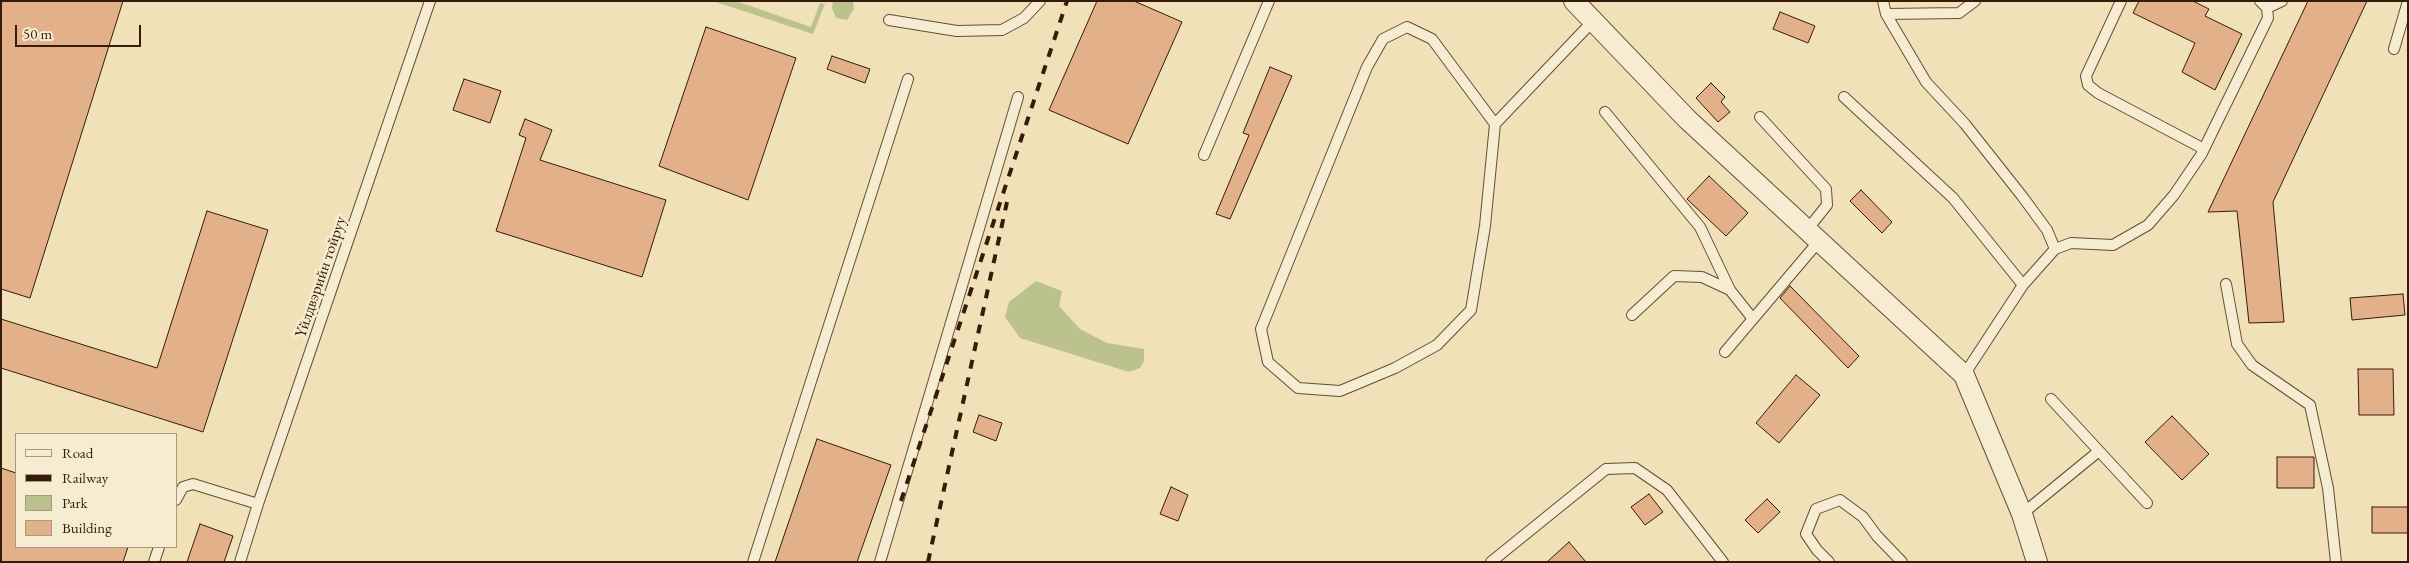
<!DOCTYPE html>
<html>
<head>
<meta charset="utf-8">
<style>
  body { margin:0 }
  #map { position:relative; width:2409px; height:563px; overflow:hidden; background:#f1e1b9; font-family:"EB Garamond",serif }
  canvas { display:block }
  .frame { position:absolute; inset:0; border:2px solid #371b0a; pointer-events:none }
  .legend { position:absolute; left:15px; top:433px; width:162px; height:115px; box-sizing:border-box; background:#f6ecd2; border:1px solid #aa9882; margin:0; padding:6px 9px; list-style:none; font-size:15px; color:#371b0a }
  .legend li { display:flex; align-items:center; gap:10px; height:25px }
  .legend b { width:25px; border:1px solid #aa9882 }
  .scale { position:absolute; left:15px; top:25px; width:126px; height:22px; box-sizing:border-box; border:2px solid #371b0a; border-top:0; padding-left:6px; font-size:15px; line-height:18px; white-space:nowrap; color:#371b0a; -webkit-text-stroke:4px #f6ecd2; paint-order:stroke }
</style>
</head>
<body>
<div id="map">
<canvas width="2409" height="563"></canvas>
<div class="frame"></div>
<ul class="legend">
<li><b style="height:6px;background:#f6ecd2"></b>Road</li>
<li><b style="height:6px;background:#371b0a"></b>Railway</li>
<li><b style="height:14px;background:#bcc28e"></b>Park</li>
<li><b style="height:14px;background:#e2b089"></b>Building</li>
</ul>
<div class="scale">50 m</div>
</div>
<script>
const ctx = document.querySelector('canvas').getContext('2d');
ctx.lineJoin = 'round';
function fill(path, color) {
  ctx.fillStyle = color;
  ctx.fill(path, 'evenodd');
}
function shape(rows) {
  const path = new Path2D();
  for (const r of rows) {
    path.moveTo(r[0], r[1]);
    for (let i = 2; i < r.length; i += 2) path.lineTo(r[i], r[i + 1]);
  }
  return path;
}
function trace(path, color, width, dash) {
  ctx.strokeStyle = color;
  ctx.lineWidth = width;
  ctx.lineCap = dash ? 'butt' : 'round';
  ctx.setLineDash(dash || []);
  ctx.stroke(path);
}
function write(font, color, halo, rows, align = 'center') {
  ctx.font = font + ' "EB Garamond",serif';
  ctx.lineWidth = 5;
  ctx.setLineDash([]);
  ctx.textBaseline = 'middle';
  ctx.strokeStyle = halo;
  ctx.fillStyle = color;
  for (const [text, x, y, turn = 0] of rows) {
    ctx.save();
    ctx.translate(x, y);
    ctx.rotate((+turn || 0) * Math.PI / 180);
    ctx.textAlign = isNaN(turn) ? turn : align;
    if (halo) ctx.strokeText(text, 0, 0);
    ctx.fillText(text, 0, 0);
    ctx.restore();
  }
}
fill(shape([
  [713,1,736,1,811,27,820,3,825,4,813,34],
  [833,1,853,1,854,9,847,20,836,18,832,8],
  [1036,281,1062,291,1059,306,1080,329,1107,343,1144,349,1144,361,1140,368,1129,372,1020,338,1005,317,1009,302]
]), '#bcc28e');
const building = shape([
  [1,1,123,1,30,298,1,289,1,1],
  [1097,1,1134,1,1182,22,1128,144,1049,110,1097,1],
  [2139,1,2193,1,2209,9,2205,16,2242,34,2215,90,2182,72,2195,43,2133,13,2139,1],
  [2308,1,2367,1,2273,202,2284,322,2249,323,2237,211,2208,212,2308,1],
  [1780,12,1815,26,1808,43,1773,29,1780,12],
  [706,27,796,58,748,200,659,166,706,27],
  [832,56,870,69,865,83,827,69,832,56],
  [1270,67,1292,76,1230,219,1216,214,1249,135,1243,133,1270,67],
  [464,79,501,91,490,123,453,110,464,79],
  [1711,83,1725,97,1721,102,1730,112,1718,122,1696,98,1711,83],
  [525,119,552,130,540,160,666,200,642,277,496,231,526,138,519,135,525,119],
  [1709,176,1748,213,1726,236,1687,199,1709,176],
  [1861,190,1892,222,1882,233,1850,201,1861,190],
  [207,211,268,230,203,432,1,368,1,319,157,368,207,211],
  [1790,286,1859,356,1848,368,1780,298,1790,286],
  [2403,294,2405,315,2352,320,2350,298,2403,294],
  [2358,369,2393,369,2394,415,2359,415,2358,369],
  [1796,375,1820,395,1779,443,1756,423,1796,375],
  [979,415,1002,423,996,441,973,432,979,415],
  [2172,416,2209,454,2182,480,2145,442,2172,416],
  [817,439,891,465,857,562,775,562,817,439],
  [2277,457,2314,457,2314,488,2277,488,2277,457],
  [1,468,16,473,16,547,128,547,123,562,1,562,1,468],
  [1171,487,1188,495,1178,521,1160,514,1171,487],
  [1649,494,1663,512,1645,525,1631,507,1649,494],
  [1767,499,1780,512,1758,533,1745,520,1767,499],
  [2372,507,2408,507,2408,533,2372,533,2372,507],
  [200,524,233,536,224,562,187,562,200,524],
  [1569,542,1586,562,1547,562,1569,542]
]);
fill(building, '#e2b089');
trace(building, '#371b0a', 1);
const service = shape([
  [1883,1,1886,14,1926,82,1965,124,2022,196,2047,230,2055,249],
  [2121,1,2086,76,2088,85,2098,93,2204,149],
  [2267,8,2282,1],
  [1886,14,1959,13,1975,1],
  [889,20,957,31,1002,30,1024,18,1040,1],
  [2394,49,2408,1],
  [1844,97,1953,198,2023,285],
  [1605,112,1700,227,1730,290],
  [1760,117,1826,189,1827,205,1807,230],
  [1495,124,1432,39,1407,27,1383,39,1367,67,1261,329,1268,362,1298,388,1340,391,1395,368,1437,345,1471,310,1485,226,1495,124,1593,21],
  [1204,155,1269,1],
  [2226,284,2237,344,2252,365,2310,405,2328,488,2336,562],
  [1632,315,1674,276,1702,277,1730,290,1753,319],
  [1725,352,1819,241],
  [1964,375,2023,285,2055,249,2071,243,2113,245,2148,225,2174,195,2201,155,2268,18,2267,8,2260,1],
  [2051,399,2147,503],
  [176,500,183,487,193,484,258,504],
  [2022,514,2099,451],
  [154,562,159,547],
  [240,562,258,504,430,1],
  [753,562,908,79],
  [880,562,1018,97],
  [1491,562,1606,469,1635,468,1667,490,1723,562],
  [1829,562,1817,550,1806,534,1816,509,1840,500,1863,517,1877,536,1902,562]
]);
const minor = shape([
  [1574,1,1687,119,1964,375,2022,514,2037,562]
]);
trace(service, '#664c36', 12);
trace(minor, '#664c36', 22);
trace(service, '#f6ecd2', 10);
trace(minor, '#f6ecd2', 20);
trace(shape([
  [901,501,1067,1],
  [928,562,1007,202]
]), '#371b0a', 4, [9, 9]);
write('16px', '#371b0a', '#f6ecd2', [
  ["Үйлдвэрийн тойруу",321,277,-71]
]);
</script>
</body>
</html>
